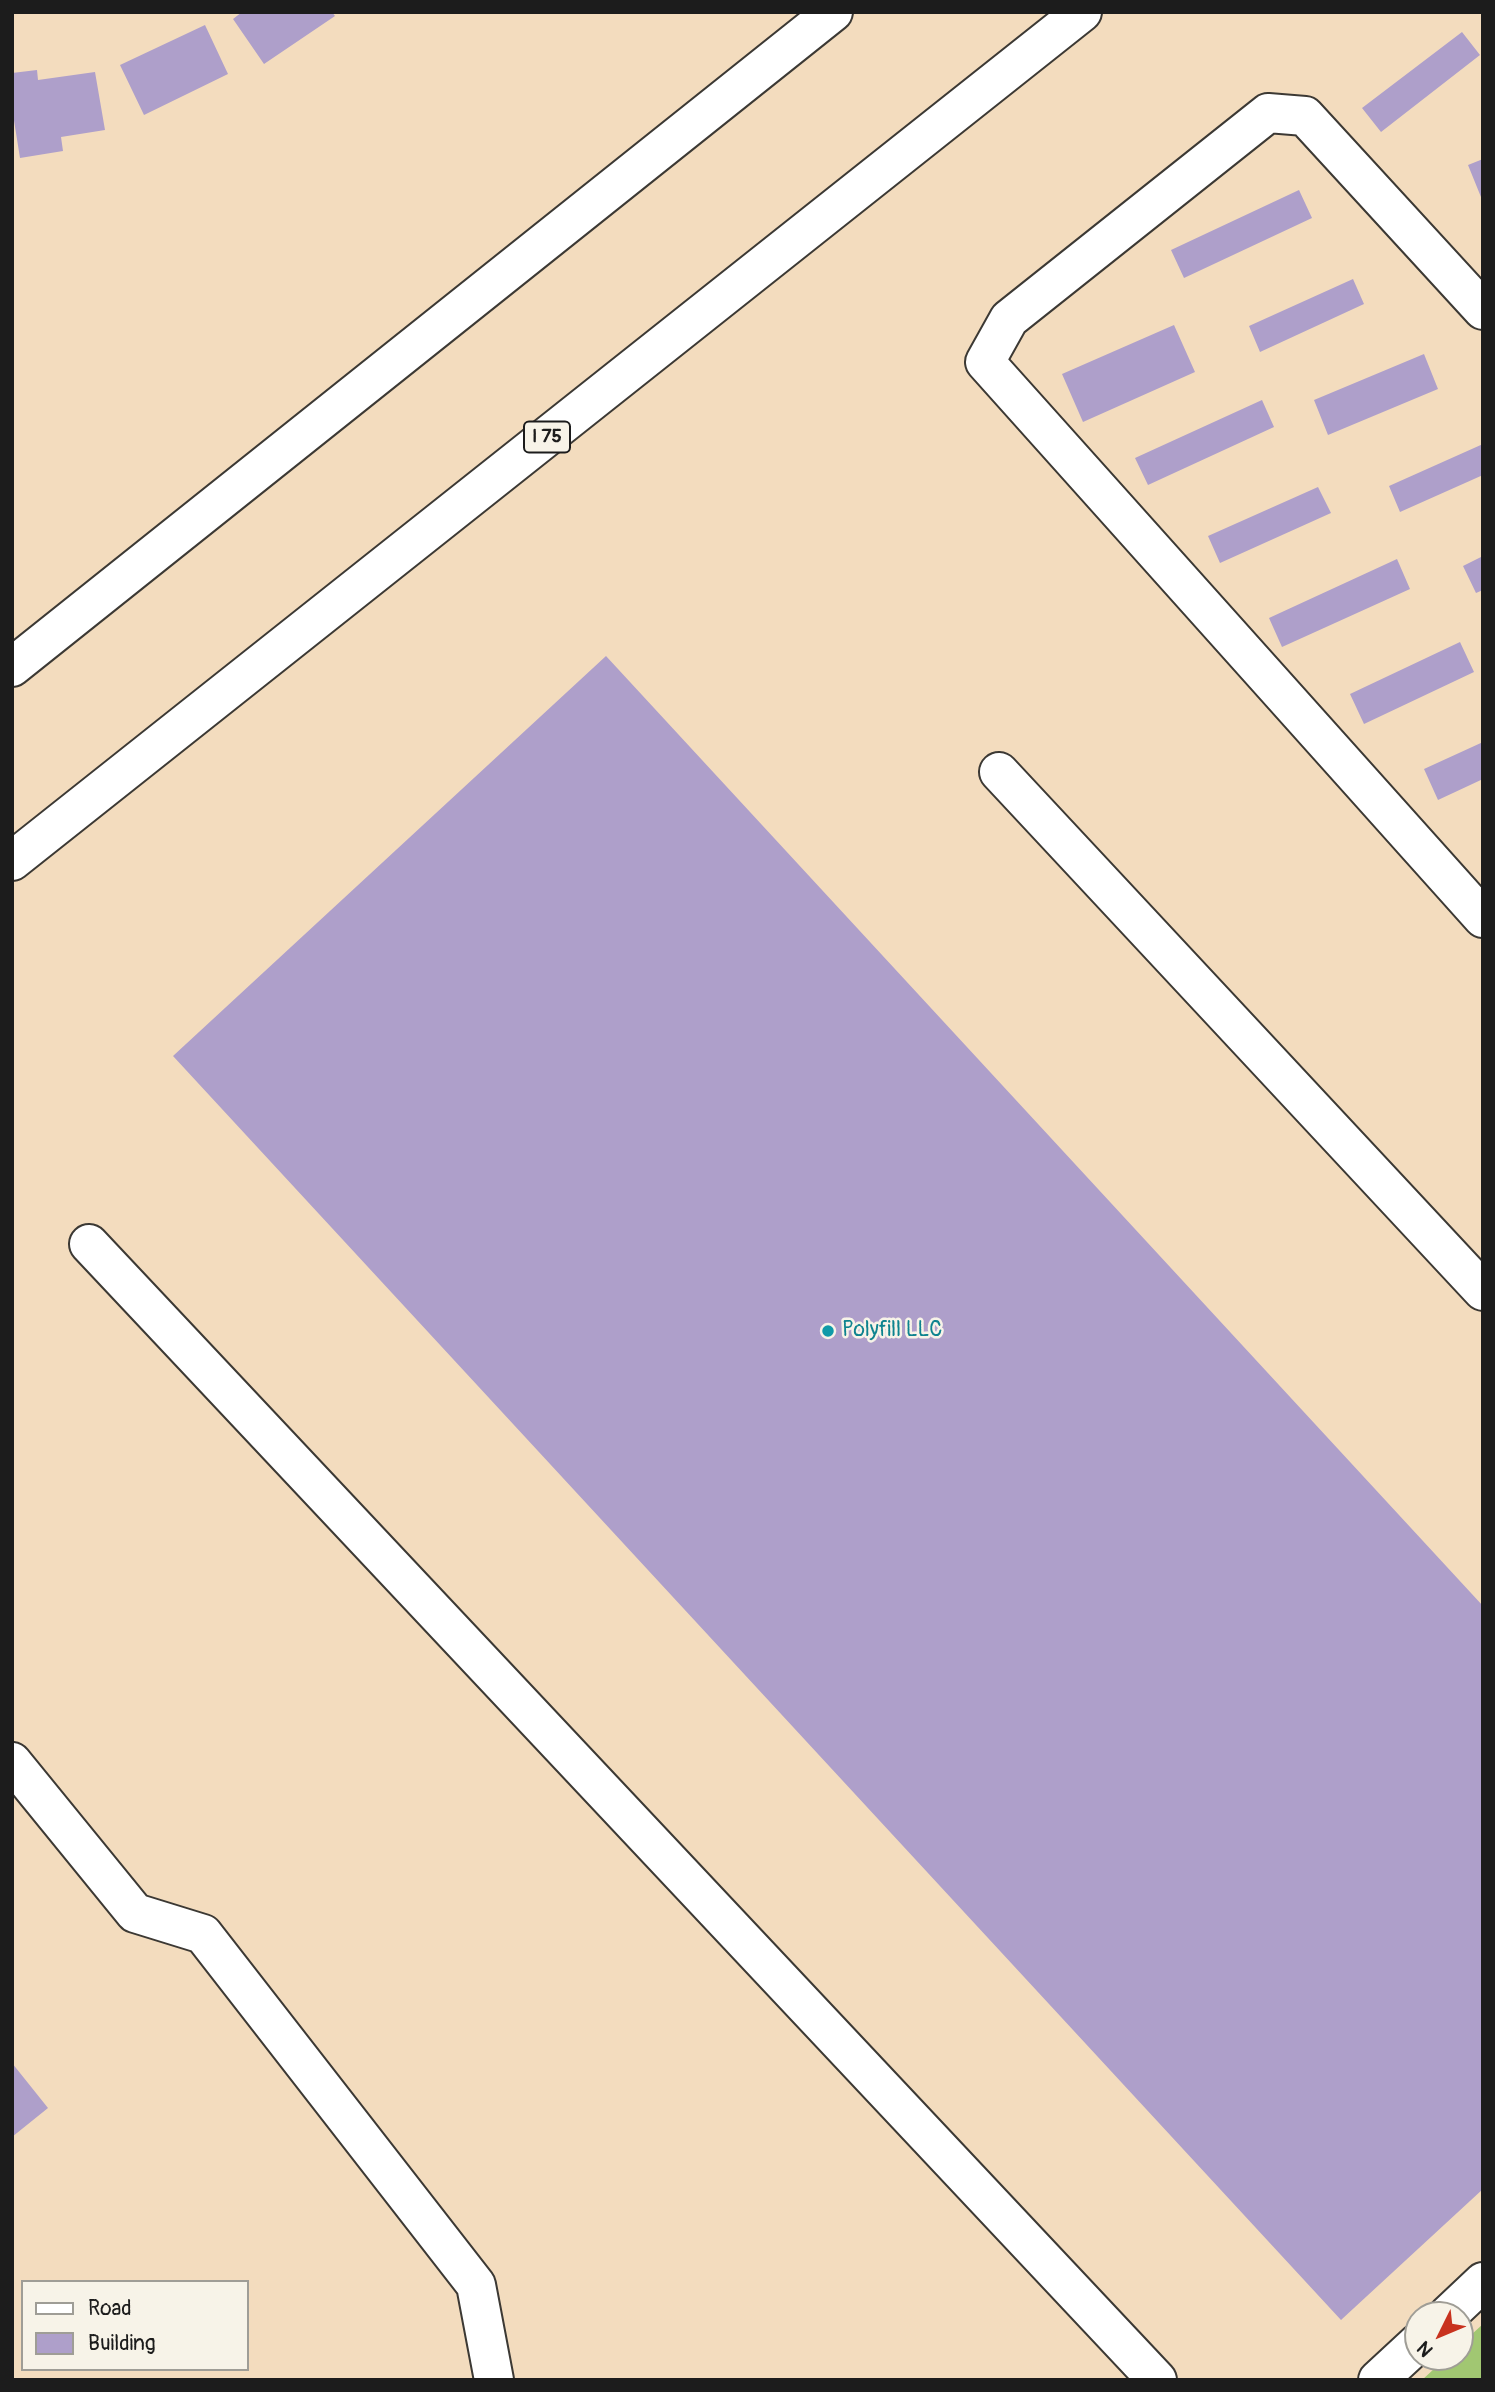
<!DOCTYPE html>
<html>
<head>
<meta charset="utf-8">
<style>
  body { margin:0 }
  #map { position:relative; width:1495px; height:2392px; overflow:hidden; background:#f3dcbe; font-family:Pangolin,sans-serif }
  canvas { display:block }
  .frame { position:absolute; inset:0; border:14px solid #1c1c1c; pointer-events:none }
  .legend { position:absolute; left:21px; top:2280px; width:228px; height:91px; box-sizing:border-box; background:#f7f3e8; border:2px solid #9f9d96; margin:0; padding:9px 12px; list-style:none; font-size:21px; color:#1c1c1c }
  .legend li { display:flex; align-items:center; gap:14px; height:35px }
  .legend b { width:35px; border:2px solid #9f9d96 }
  .north { position:absolute; left:1404px; top:2301px; width:70px; height:70px; box-sizing:border-box; background:#f7f3e8; border:2px solid #9f9d96; border-radius:50%; rotate:227deg; font-size:19px; font-weight:700; line-height:28px; text-align:center; color:#1c1c1c }
  .north::after { content:''; display:block; margin:auto; width:24px; height:32px; background:#c8321e; clip-path:polygon(50% 0,100% 100%,50% 72%,0 100%) }
</style>
</head>
<body>
<div id="map">
<canvas width="1495" height="2392"></canvas>
<div class="frame"></div>
<ul class="legend">
<li><b style="height:9px;background:#fff"></b>Road</li>
<li><b style="height:19px;background:#ae9fca"></b>Building</li>
</ul>
<div class="north">N</div>
</div>
<script>
const ctx = document.querySelector('canvas').getContext('2d');
ctx.lineJoin = 'round';
function fill(path, color) {
  ctx.fillStyle = color;
  ctx.fill(path, 'evenodd');
}
function shape(rows) {
  const path = new Path2D();
  for (const r of rows) {
    path.moveTo(r[0], r[1]);
    for (let i = 2; i < r.length; i += 2) path.lineTo(r[i], r[i + 1]);
  }
  return path;
}
function trace(path, color, width, dash) {
  ctx.strokeStyle = color;
  ctx.lineWidth = width;
  ctx.lineCap = dash ? 'butt' : 'round';
  ctx.setLineDash(dash || []);
  ctx.stroke(path);
}
function write(font, color, halo, rows, align = 'center') {
  ctx.font = font + ' Pangolin,sans-serif';
  ctx.lineWidth = 5;
  ctx.setLineDash([]);
  ctx.textBaseline = 'middle';
  ctx.strokeStyle = halo;
  ctx.fillStyle = color;
  for (const [text, x, y, turn = 0] of rows) {
    ctx.save();
    ctx.translate(x, y);
    ctx.rotate((+turn || 0) * Math.PI / 180);
    ctx.textAlign = isNaN(turn) ? turn : align;
    if (halo) ctx.strokeText(text, 0, 0);
    ctx.fillText(text, 0, 0);
    ctx.restore();
  }
}
fill(shape([
  [1483,2324,1483,2380,1422,2380,1447,2357,1460,2357,1460,2345]
]), '#a1c772');
fill(shape([
  [242,12,332,12,335,16,264,64,233,19],
  [205,25,228,74,144,115,120,65],
  [1462,32,1480,55,1381,132,1362,108],
  [37,70,38,80,95,72,105,130,61,137,63,151,20,158,12,108,12,73],
  [1483,159,1483,202,1468,165],
  [1299,190,1312,218,1184,278,1171,250],
  [1353,279,1364,304,1260,352,1249,326],
  [1174,325,1195,372,1083,422,1062,374],
  [1424,354,1438,389,1328,435,1314,400],
  [1262,400,1274,427,1148,485,1135,458],
  [1483,444,1483,475,1400,512,1389,486],
  [1318,487,1331,513,1220,563,1208,536],
  [1483,556,1483,590,1476,593,1463,566],
  [1397,559,1410,589,1282,647,1269,618],
  [1460,642,1474,672,1364,724,1350,694],
  [606,656,1483,1606,1483,2189,1341,2320,173,1056],
  [1483,742,1483,779,1438,800,1424,769],
  [12,2063,48,2108,12,2137]
]), '#ae9fca');
const minor = shape([
  [1483,310,1305,116,1268,113,1009,319,985,362,1483,918],
  [999,772,1483,1291],
  [89,1244,1157,2380],
  [12,1762,135,1913,203,1934,476,2285,494,2380],
  [1448,2315,1483,2282],
  [1378,2380,1418,2343]
]);
const highway = shape([
  [12,667,833,12],
  [12,861,1082,12]
]);
trace(minor, '#3c3934', 42);
trace(highway, '#3c3934', 42);
trace(minor, '#fff', 38);
trace(highway, '#fff', 38);
for (const [x, y, r, color] of [
  [828,1331,7,"#0f9aa8"]
]) {
  const dot = new Path2D();
  dot.arc(x, y, r, 0, 2 * Math.PI);
  ctx.fillStyle = color;
  ctx.fill(dot);
  trace(dot, '#f7f3e8', 2.5);
}
for (const [x, y, w] of [
  [547,437,46]
]) {
  const box = new Path2D();
  box.roundRect(x - w / 2, y - 15.5, w, 31, 5);
  ctx.fillStyle = '#f7f3e8';
  ctx.fill(box);
  trace(box, '#1c1c1c', 2);
}
write('bold 19px', '#1c1c1c', null, [
  ["I 75",547,437]
]);
write('21px', '#0d838f', '#f7f3e8', [
  ["Polyfill LLC",842,1331]
], 'left');
</script>
</body>
</html>
